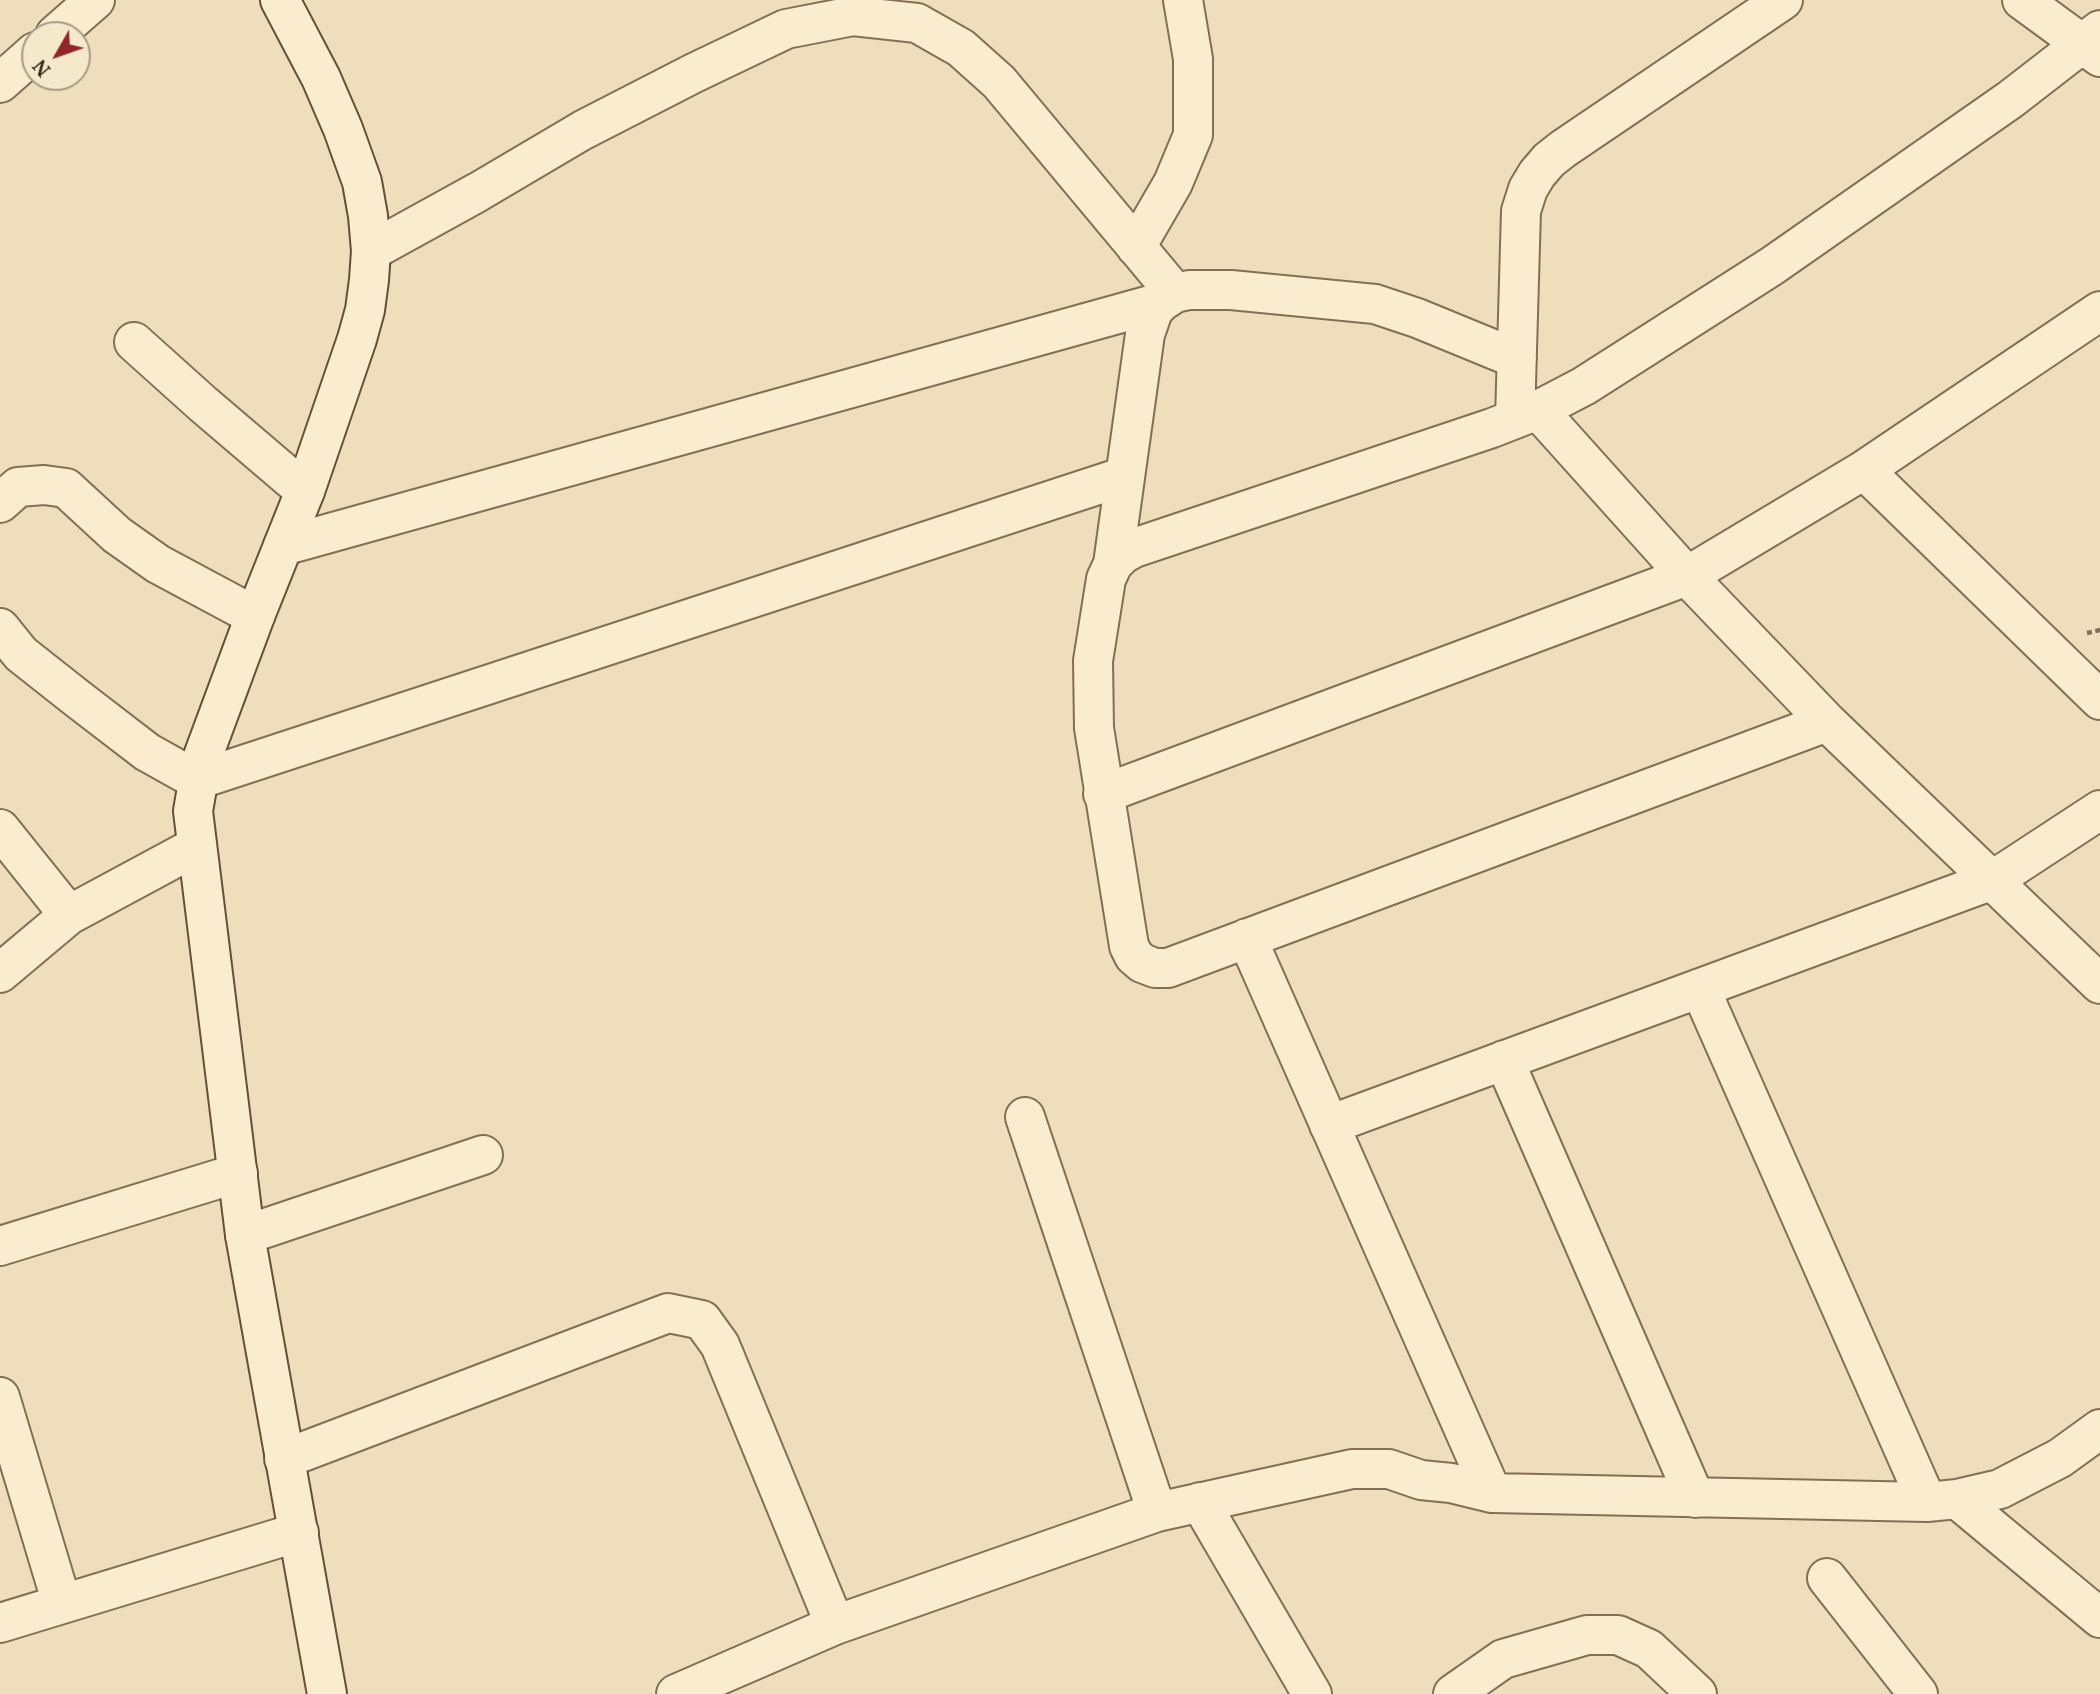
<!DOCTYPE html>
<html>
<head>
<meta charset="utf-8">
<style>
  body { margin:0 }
  #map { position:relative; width:2100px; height:1694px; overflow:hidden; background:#eedebc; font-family:"Noto Serif",serif }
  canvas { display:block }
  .north { position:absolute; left:21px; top:21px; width:70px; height:70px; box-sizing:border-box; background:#f5e9cc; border:2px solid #a89b85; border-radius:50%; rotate:230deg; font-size:19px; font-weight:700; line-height:28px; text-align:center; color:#34271b }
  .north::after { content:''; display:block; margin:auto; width:24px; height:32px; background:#952528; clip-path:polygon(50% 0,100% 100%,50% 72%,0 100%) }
</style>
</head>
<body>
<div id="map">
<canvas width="2100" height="1694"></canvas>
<div class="north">N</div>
</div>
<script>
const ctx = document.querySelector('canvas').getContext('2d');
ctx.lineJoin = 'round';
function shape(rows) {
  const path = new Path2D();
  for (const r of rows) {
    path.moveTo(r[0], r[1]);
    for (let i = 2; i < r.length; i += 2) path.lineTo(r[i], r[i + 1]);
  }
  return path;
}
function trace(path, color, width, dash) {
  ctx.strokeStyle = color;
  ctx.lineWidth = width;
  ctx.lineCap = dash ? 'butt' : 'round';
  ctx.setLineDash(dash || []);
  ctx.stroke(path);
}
const street = shape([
  [2022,0,2100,57],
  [55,35,95,0],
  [0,83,35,52],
  [1136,247,1173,183,1193,135,1193,59,1183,0],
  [371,251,478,192,583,130,694,73,786,29,853,16,917,23,961,48,999,82,1175,293],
  [134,342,203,404,305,491],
  [1538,410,1687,576,1827,722,2100,984],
  [1515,419,1521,211,1528,189,1537,174,1549,160,1563,149,1783,0],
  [1864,470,2100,700],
  [0,503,18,487,44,485,66,488,117,535,158,564,255,616],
  [283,546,1161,302],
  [1113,564,1145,334,1153,311,1161,302,1175,293,1189,290,1231,290,1375,304,1417,318,1517,359],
  [0,628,21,654,78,699,147,752,197,780,1125,476],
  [1827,722,1168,968,1155,968,1142,963,1134,956,1129,946,1094,728,1093,661,1106,579,1113,564,1123,554,1134,548,1492,428,1538,410,1584,386,1772,266,2011,99,2100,30],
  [1103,794,1687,576,1864,470,2100,311],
  [0,829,69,915],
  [1247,938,1492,1493],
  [0,973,69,915,197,846],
  [1700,988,1927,1502],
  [1504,1060,1695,1498],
  [1025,1117,1157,1512],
  [1329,1125,1993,880,2100,810],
  [245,1235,483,1155],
  [0,1246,238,1173],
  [0,1397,62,1604],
  [284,1459,668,1313,702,1320,720,1345,835,1625],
  [1957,1499,2100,1618],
  [1200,1502,1312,1694],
  [1827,1578,1918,1694],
  [0,1623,299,1532],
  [676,1694,835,1625,1157,1512,1352,1469,1389,1469,1421,1480,1451,1483,1492,1493,1927,1502,1957,1499,2000,1489,2060,1458,2100,1429],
  [1453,1694,1503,1659,1587,1635,1618,1635,1649,1649,1697,1694]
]);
const secondary = shape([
  [280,0,321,78,343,129,362,182,368,216,371,251,369,280,365,310,357,339,305,491,255,616,202,759,193,811,245,1235,327,1694]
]);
trace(street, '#856e56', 42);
trace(secondary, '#674f39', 42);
trace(shape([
  [2087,633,2100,630]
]), '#856e56', 4.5, [5, 3.5]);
trace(street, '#f9eccf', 38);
trace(secondary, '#f9eccf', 38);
</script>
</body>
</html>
